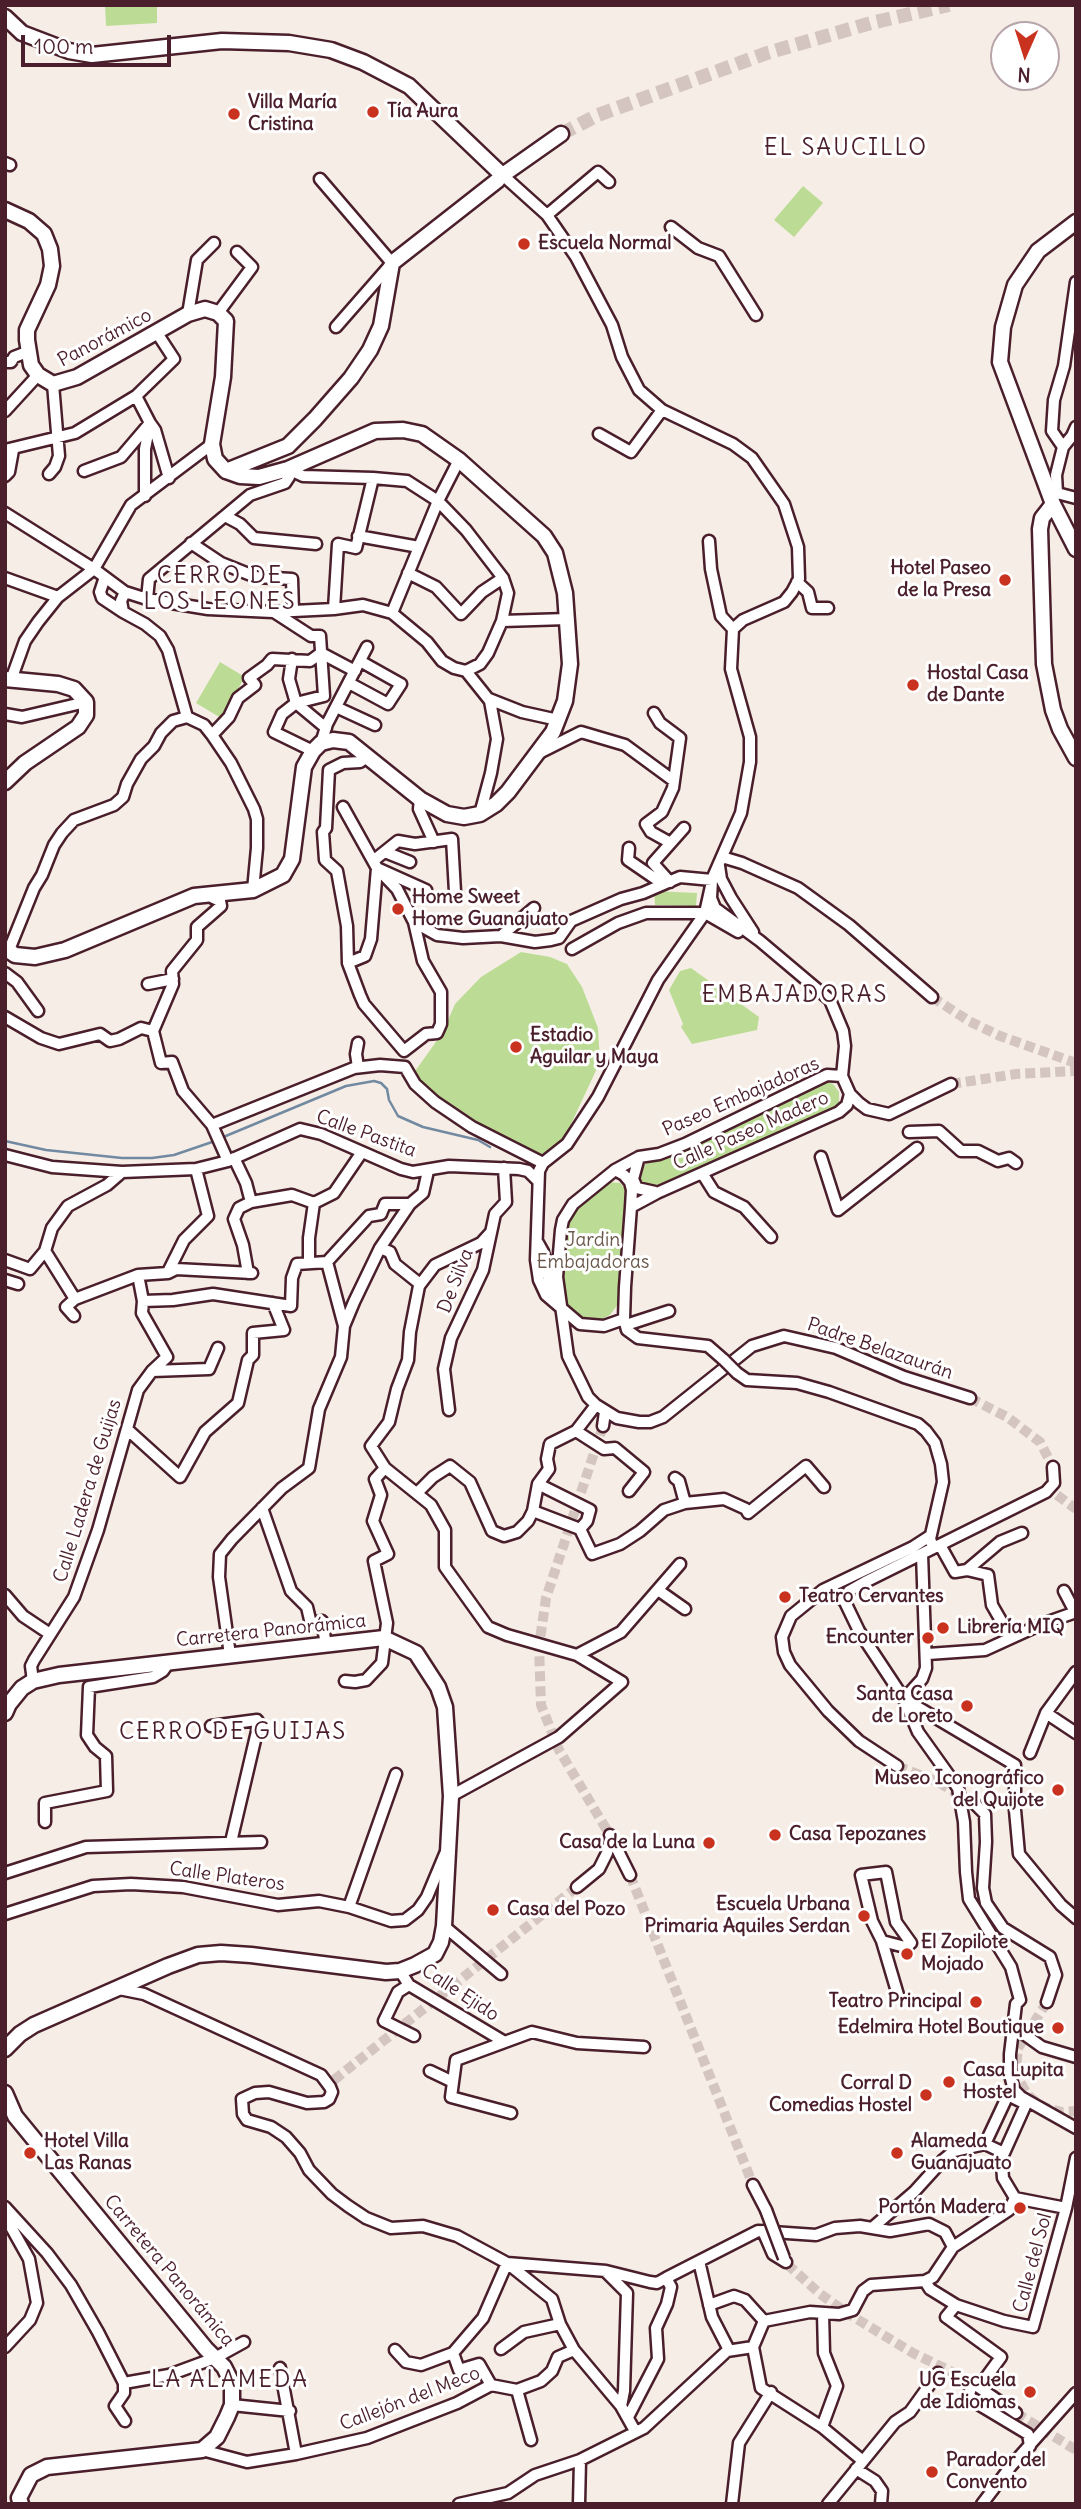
<!DOCTYPE html>
<html>
<head>
<meta charset="utf-8">
<style>
  body { margin:0 }
  #map { position:relative; width:1081px; height:2509px; overflow:hidden; background:#f6eee6; font-family:Delius,sans-serif }
  canvas { display:block }
  .frame { position:absolute; inset:0; border:7px solid #4a1f2b; pointer-events:none }
  .north { position:absolute; left:990px; top:21px; width:70px; height:70px; box-sizing:border-box; background:#fff; border:2px solid #b7a5aa; border-radius:50%; rotate:183deg; font-size:19px; font-weight:700; line-height:28px; text-align:center; color:#4a1f2b }
  .north::after { content:''; display:block; margin:auto; width:24px; height:32px; background:#c8321e; clip-path:polygon(50% 0,100% 100%,50% 72%,0 100%) }
  .scale { position:absolute; left:21px; top:35px; width:150px; height:32px; box-sizing:border-box; border:4px solid #4a1f2b; border-top:0; padding-left:9px; font-size:21px; line-height:24px; white-space:nowrap; color:#4a1f2b; -webkit-text-stroke:5px #fff; paint-order:stroke }
</style>
</head>
<body>
<div id="map">
<canvas width="1081" height="2509"></canvas>
<div class="frame"></div>
<div class="north">N</div>
<div class="scale">100 m</div>
</div>
<script>
const ctx = document.querySelector('canvas').getContext('2d');
ctx.lineJoin = 'round';
function fill(path, color) {
  ctx.fillStyle = color;
  ctx.fill(path, 'evenodd');
}
function shape(rows) {
  const path = new Path2D();
  for (const r of rows) {
    path.moveTo(r[0], r[1]);
    for (let i = 2; i < r.length; i += 2) path.lineTo(r[i], r[i + 1]);
  }
  return path;
}
function trace(path, color, width, dash) {
  ctx.strokeStyle = color;
  ctx.lineWidth = width;
  ctx.lineCap = dash ? 'butt' : 'round';
  ctx.setLineDash(dash || []);
  ctx.stroke(path);
}
function write(font, color, halo, rows, align = 'center') {
  ctx.font = font + ' Delius,sans-serif';
  ctx.lineWidth = 6;
  ctx.setLineDash([]);
  ctx.textBaseline = 'middle';
  ctx.strokeStyle = halo;
  ctx.fillStyle = color;
  for (const [text, x, y, turn = 0] of rows) {
    ctx.save();
    ctx.translate(x, y);
    ctx.rotate((+turn || 0) * Math.PI / 180);
    ctx.textAlign = isNaN(turn) ? turn : align;
    if (halo) ctx.strokeText(text, 0, 0);
    ctx.fillText(text, 0, 0);
    ctx.restore();
  }
}
fill(shape([
  [105,5,157,5,157,23,106,26],
  [803,186,823,203,794,237,774,220],
  [220,662,245,677,221,718,196,703],
  [654,891,697,893,696,906,655,905],
  [521,952,550,957,567,964,582,987,598,1028,600,1062,564,1139,540,1158,502,1140,422,1091,419,1081,413,1074,443,1032,455,1004,481,977],
  [691,968,759,1017,757,1030,692,1044,681,1027,683,1024,669,990,680,971],
  [825,1081,833,1084,839,1092,839,1107,655,1189,642,1186,639,1183,639,1170,646,1164],
  [607,1182,620,1183,625,1188,628,1195,621,1300,610,1315,602,1319,588,1321,579,1318,566,1307,562,1298,561,1249,571,1214,577,1206]
]), '#bcdc95');
trace(shape([
  [221,1138,346,1086,374,1081,381,1083,387,1089,389,1100,398,1116,423,1127,478,1140,490,1147],
  [5,1141,46,1150,122,1158,152,1158,174,1155,215,1141]
]), '#728aa1', 2.5);
trace(shape([
  [932,997,969,1021,1000,1036,1076,1063],
  [951,1084,1016,1074,1076,1071],
  [970,1398,1007,1417,1040,1442,1053,1467],
  [603,1426,546,1598,539,1646,541,1705,559,1750,608,1832],
  [1057,1495,1076,1509],
  [897,1766,938,1782,975,1804],
  [630,1875,753,2185],
  [1047,2002,1018,2048,1016,2068,1019,2080,1027,2094,1037,2103,1049,2109,1062,2112,1076,2111],
  [334,2080,577,1887],
  [787,2264,819,2293,847,2313,913,2353,971,2381],
  [1016,2413,1076,2450]
]), '#d4c5c1', 10, [10, 5]);
trace(shape([
  [561,134,598,115,767,53,871,23,949,5]
]), '#d4c5c1', 14, [14, 7]);
const street = shape([
  [5,163,10,165],
  [320,179,392,263,336,327],
  [507,179,547,215,576,257,612,325,622,357,639,390,662,410,733,444,752,458,784,504,798,547,799,579,792,592,784,602,743,620,733,629,731,669,750,737,750,762,741,813,713,877,705,913,658,980,598,1097,567,1144,543,1163,539,1171,536,1260,539,1280,546,1295,580,1324,604,1326,624,1319],
  [547,215,598,172,609,182],
  [671,227,698,248,719,256,756,315],
  [218,313,252,267,237,252],
  [188,314,197,260,214,243],
  [5,362,11,362,14,357,27,352],
  [136,396,150,423,145,449,145,496],
  [5,411,38,375],
  [599,434,631,452,662,410],
  [1063,447,1052,431,1054,400,1064,366,1076,282],
  [5,450,75,433,136,396,174,359,157,333],
  [84,471,121,457,150,423,155,430,169,478],
  [49,474,55,467,59,456,53,384],
  [5,476,9,472,13,450],
  [1057,493,1076,498],
  [1051,498,1057,493,1056,475,1063,447,1072,436,1076,427],
  [5,513,94,569,125,592,147,599,208,609,273,612,334,609,363,605,392,613,427,642,442,661,454,668,466,671,480,664,488,653,502,621,508,593,503,578,466,530,438,501,407,481,373,478,303,476,288,469,289,477,285,483,250,495,149,579,147,599],
  [225,516,240,524,254,538,316,544],
  [358,536,419,547],
  [709,541,711,569,721,616,733,629],
  [191,543,221,563,256,577,292,579,293,610],
  [408,573,436,587,461,614,482,592,503,578],
  [105,577,100,592,102,598,123,612],
  [5,578,58,597],
  [797,582,808,592,812,608,828,608],
  [125,592,121,601,123,612,145,624,160,636,168,650,187,717],
  [334,609,338,544,356,548,373,478],
  [274,612,311,636,320,636,324,696,296,703,282,714,274,732,313,751],
  [392,613,438,501,459,460],
  [502,621,567,619],
  [321,653,355,671],
  [292,659,289,679,296,703,326,728],
  [466,671,490,701,497,739,491,773,480,814],
  [11,680,25,641,38,622,58,597,94,569,131,505,212,444],
  [349,683,388,704,401,684,360,661],
  [489,699,522,712,558,720],
  [336,707,375,725],
  [654,713,660,723,680,738,673,788,662,812,646,824,651,832,669,842],
  [5,714,22,717,86,702],
  [187,717,204,725,212,735,231,763,254,809,257,819,257,848,253,890],
  [212,735,229,717,238,698,255,685,249,678,267,665,272,659,310,661,321,653],
  [321,743,327,724,367,647],
  [539,753,581,732,625,745,674,781],
  [420,799,419,809,434,842],
  [343,807,377,868,397,889,414,922,423,961,441,992,441,1024,437,1033,426,1034,404,1051,364,1004,360,995,348,963,347,926,337,871,325,860,323,832,326,828,329,770,343,763,360,762,368,756],
  [629,848,628,860,663,884],
  [385,852,410,862],
  [722,857,742,863,798,888,849,925,932,997],
  [373,861,398,841,415,844,452,839,455,892],
  [719,866,721,879,731,898,753,932],
  [670,882,653,863,684,828],
  [212,893,213,898,220,901,221,906,197,927,197,940,172,971,173,984,153,1031,161,1063,172,1062,183,1091,212,1125,228,1161],
  [705,913,738,932],
  [414,922,437,935,463,938,501,936,535,942,551,940,559,938,571,921,621,899,643,893,680,877,712,880,711,898,715,908,760,941,830,1000,843,1031,845,1046,842,1076],
  [501,936,534,908],
  [572,949,618,923,646,913,705,913],
  [9,950,34,888,42,875,54,845,62,833,74,820,114,805,123,797,127,784,141,759,154,746,161,733,173,721,187,717],
  [348,963,365,956,371,939,377,868,426,890],
  [5,973,17,982,38,1011],
  [148,984,173,979],
  [5,1017,41,1038,59,1044,100,1034,110,1041,119,1039,141,1028,153,1031],
  [358,1043,356,1054,358,1067],
  [842,1076,827,1075,685,1144,659,1154,639,1157,615,1170,573,1204,563,1220,561,1230,557,1277,568,1356,588,1397,596,1405,617,1418,639,1422,650,1422,663,1417,752,1346,784,1336,836,1348,904,1377,970,1398],
  [842,1076,850,1094,859,1103,867,1109,889,1114,951,1084],
  [212,1125,354,1068,380,1065,405,1067,415,1084,435,1102,472,1127,543,1163],
  [909,1132,939,1131,961,1151,978,1151,998,1161,1009,1158,1016,1163],
  [5,1155,52,1167,122,1172,196,1169,228,1161,300,1129,321,1134,401,1169,413,1172,449,1166,519,1169,528,1171,537,1180],
  [639,1157,633,1179,637,1188,655,1192],
  [821,1157,838,1210,917,1148],
  [234,1158,246,1183,251,1202],
  [615,1170,624,1175,630,1182,632,1190,631,1207],
  [702,1173,714,1192,744,1207,771,1237],
  [538,1243,543,1252,553,1295],
  [380,1248,390,1252,395,1264,420,1284],
  [45,1251,75,1299],
  [5,1260,30,1269,45,1251,52,1228,68,1206,107,1185,122,1172],
  [309,1262,309,1238,314,1203],
  [327,1262,344,1326],
  [168,1272,184,1240,208,1216,196,1169],
  [248,1273,243,1245,234,1219,239,1208,251,1202,292,1195,314,1203,334,1193,362,1152],
  [5,1280,18,1284],
  [143,1301,173,1300,213,1294,291,1306,292,1278,297,1264,327,1262,369,1216,381,1214,385,1204,410,1204],
  [74,1316,66,1307,75,1299,138,1275,168,1273,176,1269,252,1273],
  [626,1325,669,1311],
  [627,1330,624,1319,625,1287,631,1207,657,1193,839,1112,847,1105,850,1094],
  [627,1330,638,1338,708,1346,724,1360],
  [152,1371,209,1369,218,1348],
  [737,1373,747,1380,797,1383,829,1392,918,1424,926,1431,935,1443,941,1464,943,1482,930,1539,932,1544,937,1547],
  [449,1410,444,1369,451,1338,483,1270,495,1214,506,1202,504,1168],
  [603,1426,605,1412],
  [128,1430,180,1477,205,1432,238,1403,248,1360,253,1355,253,1333,284,1330,273,1303],
  [576,1431,604,1449,615,1448,644,1472,629,1491],
  [675,1478,679,1481,685,1503],
  [538,1484,590,1510,587,1521,580,1529],
  [417,1493,433,1477,450,1466,470,1482,492,1531,504,1536,517,1532,528,1521,533,1511,538,1484,549,1469,547,1459,550,1444,576,1431,596,1405],
  [262,1508,291,1591,307,1607,311,1624,322,1621,326,1645],
  [533,1511,580,1529],
  [580,1529,592,1554,620,1544,640,1531,664,1510,685,1503,724,1499,746,1509,748,1513,806,1466,824,1487],
  [940,1545,955,1572,967,1570,988,1575,992,1605,1011,1638],
  [967,1570,1000,1542,1022,1533],
  [825,1589,832,1590,845,1602,859,1631,904,1699,918,1732,958,1788,964,1822,966,1872,969,1899,1011,1967,1020,2000,1016,2004,1010,2054,1010,2075,1014,2090,1021,2097,1076,2128],
  [658,1590,685,1609],
  [1064,1591,1075,1612],
  [5,1595,23,1616,50,1634],
  [845,1602,849,1591,865,1582,1046,1492,1054,1483,1053,1467],
  [928,1654,985,1650,1042,1624,1076,1612],
  [230,1655,219,1577,220,1554,232,1539,282,1488,309,1468,319,1409,341,1357,344,1326,354,1302,380,1248,410,1204,423,1193,428,1171],
  [577,1655,621,1632,680,1564],
  [33,1681,31,1666,34,1660,74,1597,98,1530,138,1390,152,1371,167,1357,142,1313,143,1301,138,1275],
  [345,1681,355,1682,366,1680,382,1663,387,1623,374,1561,388,1554,373,1521,381,1495,375,1479,385,1468],
  [904,1699,1015,1765,1015,1810,1019,1854,1061,1905,1076,1918],
  [904,1699,922,1679,926,1668,922,1554],
  [1046,1713,1076,1733],
  [211,1726,257,1720,259,1723,231,1842],
  [1030,1753,1046,1713,1076,1672],
  [897,1766,859,1741,828,1711,790,1665,784,1652,782,1637,791,1616,823,1590,913,1547,930,1536],
  [451,1796,559,1737,622,1682,577,1655,507,1635,488,1627,445,1567,445,1530,431,1505,385,1468,371,1446,389,1422,397,1389,408,1360,410,1332,419,1286,435,1265,481,1243,491,1232],
  [975,1804,985,1814,986,1842,983,1888,986,1903,1003,1928,1050,1957,1056,1975,1047,2002],
  [45,1822,45,1803,107,1791,106,1756,95,1747,87,1735,89,1687,153,1677,163,1671,170,1661],
  [610,1835,630,1875],
  [886,1872,896,1922,911,1943,905,1947,882,1941,872,1921,861,1875,886,1872],
  [5,1873,86,1847,261,1842],
  [577,1887,599,1869,607,1853,611,1837],
  [349,1907,396,1774],
  [5,1914,93,1886,131,1884,183,1887,278,1905,319,1901,349,1907,391,1921,405,1920,418,1910,427,1897,445,1854],
  [444,1926,501,1974],
  [882,1941,898,1995],
  [400,1971,409,1985,503,2041],
  [409,1985,398,1992,384,2021,414,2036],
  [119,1989,144,1994,321,2075,330,2087,332,2092,329,2099,324,2102,307,2103,269,2092,255,2093,242,2099,243,2114,247,2120,271,2127,286,2137,300,2153,309,2170,332,2194,348,2206,366,2218,391,2228,423,2226,457,2236,507,2263,606,2271,650,2282,657,2283,666,2278,758,2231,816,2235,835,2228,860,2226,890,2231,929,2224,945,2232,953,2247],
  [1014,2027,1042,2047,1076,2057],
  [430,2071,453,2082],
  [1008,2095,1026,2104,1004,2153,985,2144,1008,2095],
  [511,2113,451,2097,456,2060,532,2032,577,2043,644,2047],
  [1001,2151,1003,2178,1015,2198],
  [753,2185,766,2210],
  [1015,2198,1066,2208],
  [5,2207,47,2253,71,2285,98,2332,124,2383,124,2393,115,2406,125,2421],
  [5,2210,6,2218,29,2259,37,2303,30,2320,5,2347],
  [872,2228,914,2192,943,2160,954,2151,985,2144],
  [763,2231,773,2254,786,2262],
  [699,2261,712,2317,729,2350],
  [606,2272,627,2293,624,2391,621,2406],
  [925,2281,930,2289,956,2305,1004,2321,1033,2327,1066,2208,1076,2158],
  [709,2305,734,2296,745,2300,764,2321],
  [956,2305,946,2317,1001,2357,979,2387],
  [501,2349,524,2332,560,2324],
  [395,2350,406,2362,421,2365,453,2353,483,2318,507,2263,552,2299,560,2324,574,2350,621,2406,635,2431],
  [453,2353,459,2370,479,2364,491,2385],
  [280,2368,296,2454],
  [124,2383,169,2375,215,2358,244,2342],
  [973,2383,969,2394,973,2401,1028,2434,1030,2446],
  [974,2384,1016,2413],
  [517,2390,531,2440],
  [232,2405,290,2411],
  [628,2417,658,2359,656,2328,667,2304,671,2287,666,2278],
  [822,2427,837,2386,824,2353,823,2313],
  [202,2450,247,2462,296,2454,367,2438,457,2403,491,2385,517,2390,541,2381,552,2371,558,2357,574,2350],
  [863,2461,822,2427,761,2388,753,2347,764,2321,810,2312,839,2314,853,2310,863,2291,871,2285,925,2281,933,2277,953,2247,1009,2210,1015,2198],
  [856,2469,875,2481,882,2491,881,2504],
  [459,2504,508,2493,535,2475,580,2460,644,2428,727,2351,753,2347],
  [579,2504,580,2460],
  [732,2504,739,2443,771,2392],
  [828,2504,895,2422,910,2412,938,2373],
  [982,2504,1011,2466,1076,2393]
]);
const secondary = shape([
  [5,17,22,33,69,51,92,55,222,41,289,43,331,50,363,62,409,86,498,171],
  [507,172,561,134],
  [5,210,29,221,44,234,50,249,52,266,48,285,27,330,27,340,31,365,38,375,53,384,77,377,188,314,205,309,218,313,226,321,223,377,212,444,215,459,226,471],
  [1076,222,1038,251,1015,285,1003,327,1000,362,1053,504,1042,518,1040,529,1044,664,1053,710,1060,729,1076,758],
  [226,471,288,446,315,419,351,378,370,350,381,326,392,263,498,180],
  [1053,504,1076,549],
  [5,679,58,684,74,689,86,702,86,715,78,727,25,763,5,782],
  [5,948,15,955,35,957,65,950,194,896,253,890,283,875,292,859,304,767,313,751,321,743,333,740,349,742,420,799,447,814,464,817,480,814,496,804,508,792,553,732,565,701,570,664,565,593,555,553,544,536,459,460,422,434,403,430,375,431,288,469,259,477,240,476,226,471],
  [5,1713,9,1704,22,1688,33,1681,59,1675,384,1638,416,1653,438,1687,445,1707,451,1796,444,1926,441,1942,435,1954,415,1965,400,1971,386,1972,251,1955,221,1953,198,1955,168,1966,34,2025,20,2034,5,2049],
  [5,2093,15,2116,206,2349,224,2367,232,2383,232,2405,227,2417,217,2437,202,2450,47,2467,31,2475,19,2498,21,2504]
]);
trace(street, '#4a1f2b', 15);
trace(secondary, '#4a1f2b', 19);
trace(street, '#fff', 10);
trace(secondary, '#fff', 14);
const streetBridge = shape([
  [724,1360,737,1373],
  [766,2210,784,2258]
]);
trace(streetBridge, '#4a1f2b', 15, []);
trace(streetBridge, '#fff', 10);
for (const [x, y, r, color] of [
  [373,112,7,"#c8321e"],
  [234,114,7,"#c8321e"],
  [524,244,7,"#c8321e"],
  [1005,580,7,"#c8321e"],
  [913,685,7,"#c8321e"],
  [398,909,7,"#c8321e"],
  [516,1047,7,"#c8321e"],
  [785,1597,7,"#c8321e"],
  [943,1628,7,"#c8321e"],
  [928,1638,7,"#c8321e"],
  [967,1706,7,"#c8321e"],
  [1058,1790,7,"#c8321e"],
  [775,1835,7,"#c8321e"],
  [709,1843,7,"#c8321e"],
  [493,1910,7,"#c8321e"],
  [864,1916,7,"#c8321e"],
  [907,1954,7,"#c8321e"],
  [976,2002,7,"#c8321e"],
  [1058,2028,7,"#c8321e"],
  [949,2082,7,"#c8321e"],
  [926,2095,7,"#c8321e"],
  [30,2153,7,"#c8321e"],
  [897,2153,7,"#c8321e"],
  [1020,2208,7,"#c8321e"],
  [1030,2392,7,"#c8321e"],
  [932,2472,7,"#c8321e"]
]) {
  const dot = new Path2D();
  dot.arc(x, y, r, 0, 2 * Math.PI);
  ctx.fillStyle = color;
  ctx.fill(dot);
  trace(dot, '#fff', 2.5);
}
write('bold 19px', '#4a1f2b', '#fff', [
  ["Villa María",248,103],
  ["Cristina",248,125],
  ["Tía Aura",387,112],
  ["Escuela Normal",538,244],
  ["Hotel Paseo",991,569,"right"],
  ["de la Presa",991,591,"right"],
  ["Hostal Casa",927,674],
  ["de Dante",927,696],
  ["Home Sweet",412,898],
  ["Home Guanajuato",412,920],
  ["Estadio",530,1036],
  ["Aguilar y Maya",530,1058],
  ["Teatro Cervantes",799,1597],
  ["Librería MIQ",957,1628],
  ["Encounter",914,1638,"right"],
  ["Santa Casa",953,1695,"right"],
  ["de Loreto",953,1717,"right"],
  ["Museo Iconográfico",1044,1779,"right"],
  ["del Quijote",1044,1801,"right"],
  ["Casa Tepozanes",789,1835],
  ["Casa de la Luna",695,1843,"right"],
  ["Escuela Urbana",850,1905,"right"],
  ["Primaria Aquiles Serdan",850,1927,"right"],
  ["Casa del Pozo",507,1910],
  ["El Zopilote",921,1943],
  ["Mojado",921,1965],
  ["Teatro Principal",962,2002,"right"],
  ["Edelmira Hotel Boutique",1044,2028,"right"],
  ["Casa Lupita",963,2071],
  ["Hostel",963,2093],
  ["Corral D",912,2084,"right"],
  ["Comedias Hostel",912,2106,"right"],
  ["Hotel Villa",44,2142],
  ["Las Ranas",44,2164],
  ["Alameda",911,2142],
  ["Guanajuato",911,2164],
  ["Portón Madera",1006,2208,"right"],
  ["UG Escuela",1016,2381,"right"],
  ["de Idiomas",1016,2403,"right"],
  ["Parador del",946,2461],
  ["Convento",946,2483]
], 'left');
write('19px', '#4a1f2b', '#fff', [
  ["Panorámico",105,338,-28],
  ["Paseo Embajadoras",741,1097,-24],
  ["Calle Paseo Madero",751,1131,-24],
  ["Calle Pastita",366,1134,20],
  ["De Silva",456,1281,-69],
  ["Padre Belazaurán",880,1349,19],
  ["Calle Ladera de Guijas",88,1491,-73],
  ["Carretera Panorámica",271,1631,-6],
  ["Calle Plateros",227,1877,8],
  ["Calle Ejido",460,1993,33],
  ["Calle del Sol",1033,2263,-75],
  ["Carretera Panorámica",169,2271,50],
  ["Callejón del Meco",410,2399,-21]
]);
write('19px', '#6c584b', '#fff', [
  ["Jardin",593,1241],
  ["Embajadoras",593,1263]
]);
ctx.letterSpacing = '2px';
write('23px', '#4a1f2b', '#fff', [
  ["EL SAUCILLO",846,148],
  ["CERRO DE",220,576],
  ["LOS LEONES",220,602],
  ["EMBAJADORAS",795,995],
  ["CERRO DE GUIJAS",233,1732],
  ["LA ALAMEDA",230,2380]
]);
ctx.letterSpacing = '0px';
</script>
</body>
</html>
